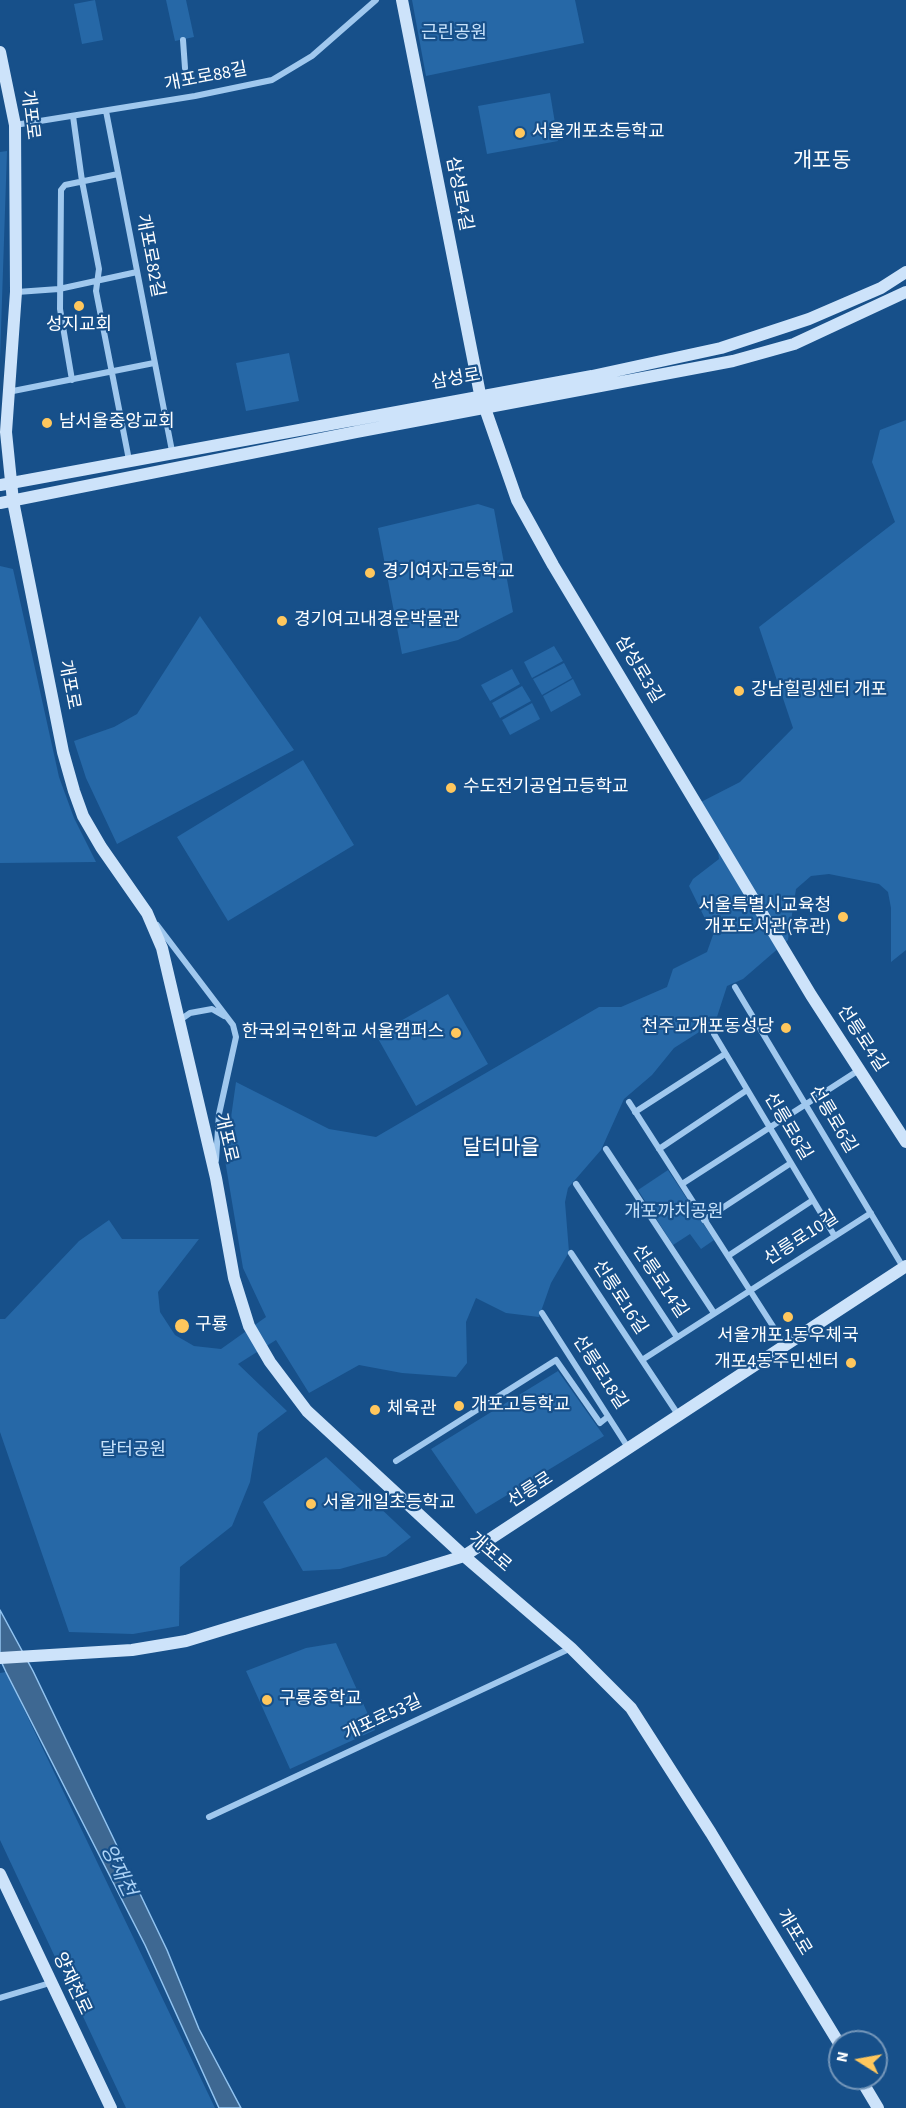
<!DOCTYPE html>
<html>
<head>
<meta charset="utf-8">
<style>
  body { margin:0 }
  #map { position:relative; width:906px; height:2108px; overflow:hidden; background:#17508a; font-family:"Source Sans 3",sans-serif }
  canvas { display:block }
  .north { position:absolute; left:828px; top:2030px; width:60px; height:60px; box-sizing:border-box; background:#17508a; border:2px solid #7496b9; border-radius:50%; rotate:281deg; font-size:16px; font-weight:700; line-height:24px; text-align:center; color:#fff }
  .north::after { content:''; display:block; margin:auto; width:21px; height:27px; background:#ffc75d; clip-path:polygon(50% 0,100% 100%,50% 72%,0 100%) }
</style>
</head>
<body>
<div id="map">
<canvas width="906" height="2108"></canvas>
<div class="north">N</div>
</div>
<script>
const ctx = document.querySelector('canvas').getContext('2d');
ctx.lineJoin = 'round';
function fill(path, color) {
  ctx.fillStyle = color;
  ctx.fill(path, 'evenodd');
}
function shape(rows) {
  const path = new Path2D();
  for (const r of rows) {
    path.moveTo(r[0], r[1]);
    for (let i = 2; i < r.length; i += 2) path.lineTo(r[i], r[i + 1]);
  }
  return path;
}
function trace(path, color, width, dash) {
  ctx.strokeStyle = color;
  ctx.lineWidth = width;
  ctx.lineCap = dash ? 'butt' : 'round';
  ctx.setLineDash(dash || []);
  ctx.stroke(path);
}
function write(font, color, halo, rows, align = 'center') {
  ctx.font = font + ' "Source Sans 3","Noto Sans KR",sans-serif';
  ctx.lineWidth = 4.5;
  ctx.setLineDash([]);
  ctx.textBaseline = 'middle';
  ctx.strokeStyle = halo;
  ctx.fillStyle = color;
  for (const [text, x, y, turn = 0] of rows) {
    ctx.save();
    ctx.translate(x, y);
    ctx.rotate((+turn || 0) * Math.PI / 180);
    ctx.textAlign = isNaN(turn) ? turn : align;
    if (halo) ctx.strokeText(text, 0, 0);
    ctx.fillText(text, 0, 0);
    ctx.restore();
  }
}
fill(shape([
  [95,0,103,40,82,44,74,4],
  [166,0,186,0,194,37,175,41],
  [412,0,575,0,584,43,426,76],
  [550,93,558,141,487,154,478,106],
  [7,151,3,270,0,359,0,152],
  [289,353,299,401,246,411,236,363],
  [906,420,906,950,891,962,891,908,888,892,879,884,829,874,811,876,796,889,788,940,743,979,727,986,714,1026,707,1027,674,1048,652,1075,624,1099,601,1150,568,1188,565,1202,569,1252,551,1283,539,1317,506,1313,476,1298,466,1322,467,1363,456,1377,402,1373,359,1365,309,1393,276,1340,238,1364,287,1411,258,1433,250,1482,232,1526,180,1567,179,1626,133,1634,69,1632,0,1432,0,1319,5,1319,79,1241,109,1220,122,1239,199,1239,158,1292,160,1312,175,1335,194,1346,221,1349,266,1317,243,1268,225,1160,236,1082,329,1129,376,1137,599,1007,621,1007,667,987,673,969,707,952,713,935,689,886,693,879,719,859,716,835,701,802,740,782,793,728,759,627,895,522,872,462,880,430],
  [478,504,494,509,513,612,458,640,402,654,378,528],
  [0,566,13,569,59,777,74,818,96,862,0,863],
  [200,616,294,750,117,844,86,778,74,741,114,727,137,714],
  [554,646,563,661,532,678,524,662],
  [564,663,572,678,542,695,533,679],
  [512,669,520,684,490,701,481,685],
  [573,679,581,695,551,712,543,696],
  [522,686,531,701,500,718,492,703],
  [532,703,540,719,510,735,502,720],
  [303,760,354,845,228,921,177,837],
  [448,994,488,1064,416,1106,376,1035],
  [668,1170,714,1240,701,1249,690,1234,673,1245,638,1190],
  [558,1371,604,1436,476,1514,431,1449],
  [326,1457,411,1537,386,1556,340,1569,303,1571,263,1502],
  [336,1643,375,1730,290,1769,246,1671,306,1648],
  [6,1672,215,2108,126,2108,0,1840,0,1673]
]), '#2668a7');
const water = shape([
  [0,1610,33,1671,167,1950,199,2029,241,2108,219,2108,145,1945,6,1672,0,1659,0,1610]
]);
fill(water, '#3e6892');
trace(water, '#92c4f1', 1.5);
trace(shape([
  [183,40,185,68],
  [106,111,172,451],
  [73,116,82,181,99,269,96,291,129,460],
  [15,125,195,96,272,80,312,56,376,0],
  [17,292,59,289,137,272],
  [72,380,60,309,61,190,65,185,118,174],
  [8,392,154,363],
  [157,925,233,1025,236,1037,219,1114,216,1160],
  [735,987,903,1267],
  [180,1020,190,1013,212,1009,224,1016],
  [714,1034,834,1235],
  [629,1102,785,1345],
  [635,1112,725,1054],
  [606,1149,714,1313],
  [659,1149,747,1090],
  [576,1184,677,1337],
  [682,1184,859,1070],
  [704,1220,791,1163],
  [571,1253,679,1416],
  [728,1256,813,1200],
  [542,1313,629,1449],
  [642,1360,871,1213],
  [396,1461,556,1360,600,1423,605,1419],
  [209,1817,571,1648],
  [0,1998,50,1983]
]), '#a0c8ee', 6);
trace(shape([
  [402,0,480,394,517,500,553,565,811,995,906,1142],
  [0,52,15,125,16,292,6,432,13,501,63,752,74,791,83,816,101,847,147,913,162,948,216,1178,234,1278,249,1326,270,1362,307,1411,464,1556,571,1648,631,1708,711,1833,840,2045],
  [0,485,592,376,721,348,809,319,881,288,906,272],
  [0,503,356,432,733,361,794,344,906,292],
  [0,1658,132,1650,186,1641,464,1556,906,1266],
  [0,1874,111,2108],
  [860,2078,878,2108]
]), '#cde3fa', 12);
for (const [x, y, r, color] of [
  [520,133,6,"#ffc75d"],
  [79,306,6,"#ffc75d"],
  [47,423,6,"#ffc75d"],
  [370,573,6,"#ffc75d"],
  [282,621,6,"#ffc75d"],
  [739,691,6,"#ffc75d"],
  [451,788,6,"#ffc75d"],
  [843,917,6,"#ffc75d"],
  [786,1028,6,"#ffc75d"],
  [456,1033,6,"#ffc75d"],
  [788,1317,6,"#ffc75d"],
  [182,1326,8,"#ffc75d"],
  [851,1363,6,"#ffc75d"],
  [459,1406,6,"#ffc75d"],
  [375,1410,6,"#ffc75d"],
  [311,1504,6,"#ffc75d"],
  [267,1700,6,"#ffc75d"]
]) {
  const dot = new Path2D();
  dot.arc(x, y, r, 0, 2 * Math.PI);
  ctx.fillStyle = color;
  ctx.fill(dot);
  trace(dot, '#17508a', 2);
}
write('18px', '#c6e1fa', '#17508a', [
  ["근린공원",454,34],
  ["개포까치공원",674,1213],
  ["달터공원",133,1451]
]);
write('18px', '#fff', '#17508a', [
  ["개포로88길",206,78,-11],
  ["개포로",29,115,83],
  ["삼성로4길",458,194,79],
  ["개포로82길",149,256,79],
  ["삼성로",456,380,-10],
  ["삼성로3길",638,670,59],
  ["개포로",68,685,79],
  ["선릉로4길",861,1039,57],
  ["선릉로6길",832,1120,59],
  ["선릉로8길",787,1127,59],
  ["개포로",225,1138,77],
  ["선릉로10길",802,1239,-33],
  ["선릉로14길",659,1282,56],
  ["선릉로16길",619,1298,57],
  ["선릉로18길",599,1373,57],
  ["선릉로",531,1491,-33],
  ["개포로",489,1553,41],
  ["개포로53길",383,1719,-25],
  ["개포로",793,1933,59],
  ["양재천로",71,1984,65]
]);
write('18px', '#fff', '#17508a', [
  ["서울개포초등학교",532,133],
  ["성지교회",79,326,"center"],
  ["남서울중앙교회",59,423],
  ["경기여자고등학교",382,573],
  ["경기여고내경운박물관",294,621],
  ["강남힐링센터 개포",751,691],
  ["수도전기공업고등학교",463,788],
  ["서울특별시교육청",831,907,"right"],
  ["개포도서관(휴관)",831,928,"right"],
  ["천주교개포동성당",774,1028,"right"],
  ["한국외국인학교 서울캠퍼스",444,1033,"right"],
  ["구룡",195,1326],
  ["서울개포1동우체국",788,1337,"center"],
  ["개포4동주민센터",839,1363,"right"],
  ["개포고등학교",471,1406],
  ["체육관",387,1410],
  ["서울개일초등학교",323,1504],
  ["구룡중학교",279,1700]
], 'left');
write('italic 20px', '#abd2f6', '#17508a', [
  ["양재천",117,1871,64]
]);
write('21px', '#fff', '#17508a', [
  ["개포동",822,162],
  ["달터마을",501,1149]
]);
</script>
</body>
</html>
